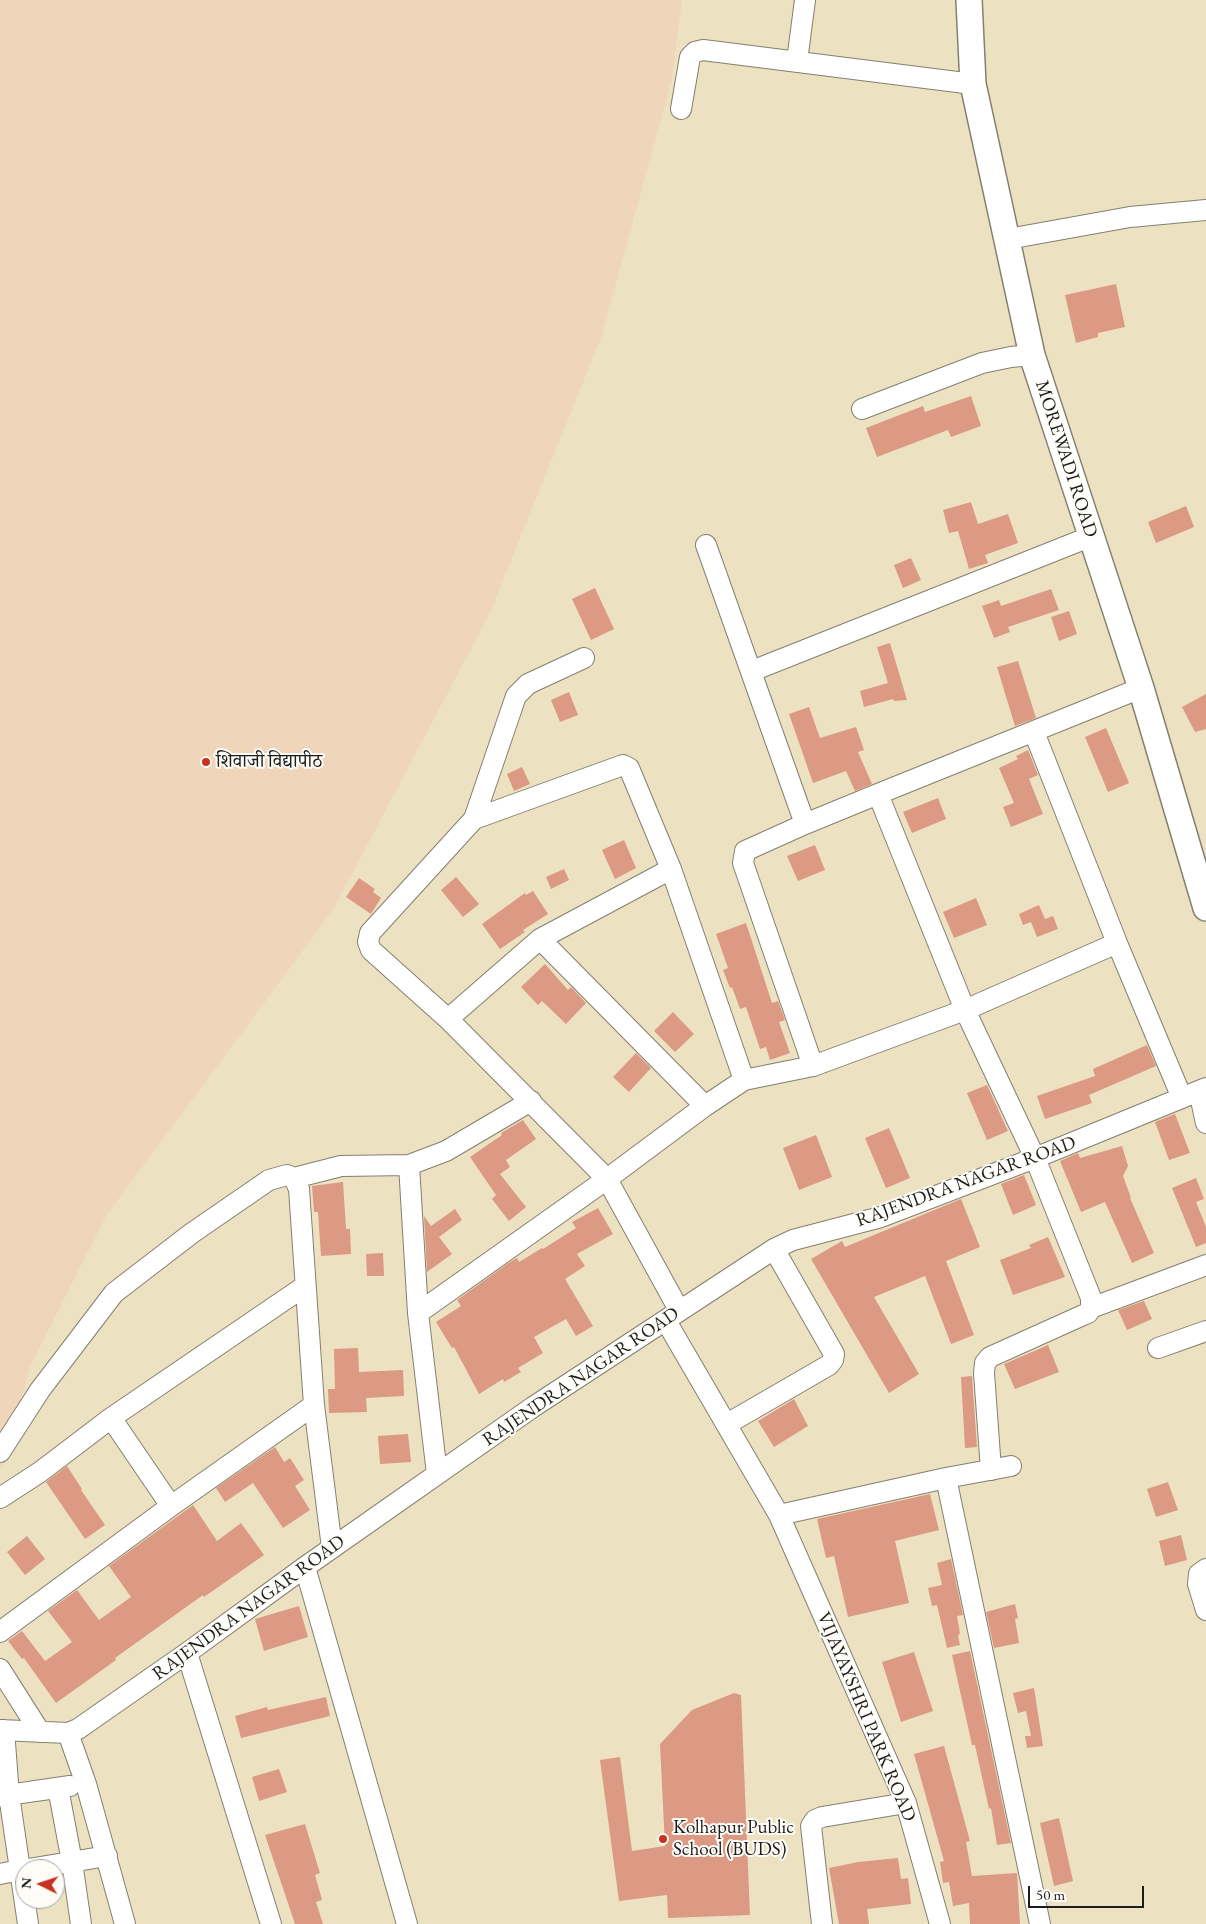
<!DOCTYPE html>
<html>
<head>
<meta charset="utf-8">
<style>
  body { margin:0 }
  #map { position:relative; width:1206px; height:1924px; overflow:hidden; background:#ece2c2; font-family:"EB Garamond",serif }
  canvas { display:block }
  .north { position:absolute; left:15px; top:1859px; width:50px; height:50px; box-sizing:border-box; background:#fdfcf7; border:1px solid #a3a29f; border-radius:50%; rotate:274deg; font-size:14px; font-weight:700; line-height:20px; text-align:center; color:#1c1c1c }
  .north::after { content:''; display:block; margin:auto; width:18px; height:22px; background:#c8321e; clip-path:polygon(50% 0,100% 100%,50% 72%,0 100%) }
  .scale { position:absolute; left:1028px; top:1886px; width:116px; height:22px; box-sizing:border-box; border:2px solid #1c1c1c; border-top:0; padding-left:6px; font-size:15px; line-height:18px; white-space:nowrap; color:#1c1c1c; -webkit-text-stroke:4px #fdfcf7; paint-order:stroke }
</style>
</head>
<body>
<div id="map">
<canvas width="1206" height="1924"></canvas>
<div class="north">N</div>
<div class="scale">50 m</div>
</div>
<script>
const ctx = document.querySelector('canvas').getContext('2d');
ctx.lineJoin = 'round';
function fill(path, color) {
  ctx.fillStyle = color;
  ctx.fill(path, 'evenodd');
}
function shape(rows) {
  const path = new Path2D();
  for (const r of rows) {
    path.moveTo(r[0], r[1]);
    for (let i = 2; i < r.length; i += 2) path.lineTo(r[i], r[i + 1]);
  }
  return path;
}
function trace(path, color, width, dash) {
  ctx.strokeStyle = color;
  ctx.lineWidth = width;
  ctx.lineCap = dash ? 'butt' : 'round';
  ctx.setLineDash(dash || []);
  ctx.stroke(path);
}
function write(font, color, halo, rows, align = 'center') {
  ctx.font = font + ' "EB Garamond","Noto Serif Devanagari",serif';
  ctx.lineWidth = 4;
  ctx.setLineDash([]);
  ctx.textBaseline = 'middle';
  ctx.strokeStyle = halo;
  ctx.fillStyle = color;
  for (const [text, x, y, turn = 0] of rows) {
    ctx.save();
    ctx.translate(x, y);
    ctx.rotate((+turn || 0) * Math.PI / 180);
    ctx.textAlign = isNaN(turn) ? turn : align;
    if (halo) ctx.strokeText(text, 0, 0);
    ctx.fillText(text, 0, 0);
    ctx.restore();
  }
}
fill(shape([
  [0,0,682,0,672,79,601,338,489,615,333,910,106,1216,31,1365,0,1472]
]), '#efd6bb');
fill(shape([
  [1116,284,1125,327,1098,333,1098,337,1076,343,1065,295],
  [971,396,981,426,951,437,948,430,877,457,866,428,923,406,925,412],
  [971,502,978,524,1008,514,1018,543,985,555,988,563,969,569,958,531,949,533,943,510],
  [1186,506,1194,527,1156,543,1148,522],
  [911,558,921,580,903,588,894,565],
  [595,588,614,629,591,640,572,599],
  [1051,589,1059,610,1008,627,1010,632,994,638,982,606,999,600,1001,606],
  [1069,611,1077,634,1059,641,1051,617],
  [890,643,907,700,894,701,893,699,864,707,860,691,888,683,877,647],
  [1018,661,1036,718,1015,726,997,667],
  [569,692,578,715,560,722,551,700],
  [1206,694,1206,729,1195,732,1182,707],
  [809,707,820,738,856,727,864,750,858,752,872,784,855,791,846,771,813,783,789,714],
  [1106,728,1129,783,1108,792,1085,737],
  [1028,750,1038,775,1029,779,1043,814,1011,827,1003,807,1014,803,999,768,1018,759,1016,756],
  [522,767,530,784,514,791,507,774],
  [938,798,946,819,912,833,903,812],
  [624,840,636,868,615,879,602,850],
  [815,845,825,870,798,881,787,856],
  [564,869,569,880,551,889,546,877],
  [456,877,479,904,463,917,441,890],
  [359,878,375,889,373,892,381,898,371,914,346,897],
  [533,891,548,914,523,930,525,932,500,949,482,924,525,893,526,895],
  [976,898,987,925,954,938,943,912],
  [1039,905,1045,919,1053,916,1058,929,1037,937,1031,922,1023,925,1019,914],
  [746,923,772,1003,778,1001,785,1020,779,1022,790,1053,770,1060,766,1047,760,1049,746,1007,740,1009,732,987,730,988,723,970,728,968,716,934],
  [545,964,568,990,571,987,586,1003,566,1024,542,1001,538,1005,521,987],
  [673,1012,694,1034,675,1052,654,1031],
  [1147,1045,1156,1066,1089,1095,1092,1103,1045,1119,1037,1096,1095,1076,1093,1069],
  [636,1053,651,1068,629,1092,613,1077],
  [987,1085,1008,1131,987,1140,967,1093],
  [1175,1114,1190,1153,1169,1160,1155,1122],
  [523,1120,536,1139,506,1160,510,1167,500,1174,526,1207,509,1221,492,1199,496,1195,470,1157,502,1135,501,1133],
  [889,1128,910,1178,886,1188,865,1138],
  [816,1135,832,1177,799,1190,783,1148],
  [1122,1146,1128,1166,1123,1176,1131,1198,1130,1198,1154,1253,1132,1263,1105,1202,1081,1212,1060,1161,1078,1153,1080,1158],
  [1024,1175,1036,1205,1013,1215,1001,1184],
  [1196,1178,1204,1199,1196,1202,1206,1227,1206,1243,1196,1247,1172,1188],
  [343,1182,346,1229,350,1229,351,1254,321,1256,318,1212,314,1212,312,1186],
  [961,1199,980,1247,946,1261,974,1335,951,1344,925,1276,874,1297,919,1374,889,1393,811,1259,842,1241,845,1247],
  [598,1208,613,1234,577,1254,585,1266,565,1279,593,1326,576,1336,566,1319,534,1337,543,1353,518,1368,521,1372,504,1382,503,1379,479,1394,454,1347,452,1348,436,1322,461,1306,457,1300,507,1264,517,1258,519,1262,542,1248,543,1249,576,1228,572,1222],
  [455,1209,462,1220,439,1237,452,1254,427,1272,424,1216,431,1226],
  [1048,1237,1065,1277,1013,1295,1000,1260,1031,1248,1029,1245],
  [383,1253,384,1276,367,1276,366,1254],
  [1144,1301,1152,1319,1127,1330,1118,1310],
  [1048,1345,1059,1372,1015,1389,1004,1364],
  [358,1348,359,1372,403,1370,404,1396,366,1398,367,1412,329,1413,328,1389,335,1389,334,1349],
  [972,1376,977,1447,965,1448,961,1377],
  [794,1399,808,1426,774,1447,758,1421],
  [408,1434,411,1462,380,1464,378,1436],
  [275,1447,284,1462,290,1458,304,1480,295,1486,310,1510,283,1528,253,1483,225,1502,216,1488],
  [67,1466,82,1489,81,1490,105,1525,85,1539,46,1482],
  [1168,1482,1178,1510,1156,1517,1147,1489],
  [930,1494,939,1530,895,1541,909,1603,848,1617,834,1556,826,1558,817,1519],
  [193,1505,217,1541,241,1523,264,1555,204,1597,203,1595,115,1658,116,1660,56,1703,24,1658,22,1659,8,1641,22,1631,45,1661,72,1642,48,1611,77,1590,99,1620,131,1597,109,1566],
  [1181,1535,1187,1560,1165,1566,1159,1541],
  [27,1536,45,1559,25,1575,7,1552],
  [951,1559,963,1615,957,1616,960,1633,958,1636,960,1645,947,1648,937,1605,932,1606,928,1588,942,1585,937,1563],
  [1015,1604,1018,1618,1015,1619,1019,1643,994,1648,986,1612],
  [299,1606,308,1637,264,1651,255,1619],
  [970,1651,1011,1843,997,1845,991,1808,989,1809,975,1745,972,1745,952,1655],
  [914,1652,933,1711,901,1722,882,1662],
  [1034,1688,1043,1746,1027,1748,1025,1736,1031,1736,1026,1711,1018,1713,1013,1693],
  [734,1693,741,1695,750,1915,668,1918,667,1895,619,1901,600,1760,620,1757,632,1851,665,1846,660,1744,692,1710],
  [326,1697,330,1716,241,1738,235,1716,267,1707,268,1710],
  [944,1746,970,1841,966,1842,972,1876,1017,1873,1020,1924,970,1924,969,1903,953,1906,949,1882,943,1883,940,1862,944,1861,914,1754],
  [279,1769,287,1792,259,1801,252,1777],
  [1059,1818,1073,1881,1054,1886,1040,1823],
  [305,1824,320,1873,315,1875,322,1900,316,1902,323,1924,295,1924,265,1835],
  [898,1858,901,1879,908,1878,911,1904,867,1909,869,1924,839,1924,829,1868,858,1862]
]), '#dc9983');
const minor = shape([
  [797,61,805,0],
  [681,109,690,57,695,52,703,50,973,84],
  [1008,239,1130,217,1206,210],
  [862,409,982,363,1011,357,1032,355],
  [706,545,805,824,878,794,965,1010,1035,1158,1091,1298,1091,1308],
  [752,671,1092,536],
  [1034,732,1117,943,1182,1098],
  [878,794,1141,688],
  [474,819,516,696,528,684,584,658],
  [805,824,745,851,743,863,813,1066],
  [540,939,705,1106],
  [448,1019,540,939,671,869],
  [744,1080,813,1066,965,1010,1117,943],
  [1199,1091,1206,1123],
  [409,1165,418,1313,437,1474],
  [418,1313,607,1179,705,1106,744,1080,671,869,629,768,623,765,474,819,370,933,368,942,371,950,448,1019,607,1179,679,1310],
  [666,1321,779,1515,946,1478,1040,1924],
  [1158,1348,1206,1331],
  [314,1405,332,1548],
  [111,1418,171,1506],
  [727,1424,829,1365,833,1360,834,1354,774,1249],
  [0,1452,40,1390,114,1293,192,1233,269,1180,287,1175,294,1178,341,1166,409,1165,446,1151,531,1101],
  [991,1470,984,1373,985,1363,990,1357,1081,1316,1088,1313,1091,1308,1206,1265],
  [946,1478,1011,1466],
  [0,1498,40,1472,111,1418,305,1286],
  [779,1515,906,1803,940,1924],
  [305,1567,407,1924],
  [1206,1569,1199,1574,1198,1584,1206,1610],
  [0,1632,171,1506,314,1405,299,1189,294,1178],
  [187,1653,271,1924],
  [0,1669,40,1732],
  [0,1730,68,1733,78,1729,187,1653,305,1567,533,1407,774,1249,793,1240,881,1217,1035,1158,1206,1088],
  [4,1730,9,1795,28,1924],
  [68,1733,86,1784,125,1924],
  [58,1788,72,1862,81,1924],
  [0,1796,70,1786],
  [28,1869,107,1856],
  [0,1874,25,1869],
  [822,1924,811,1826,815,1820,822,1817,906,1803]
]);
const major = shape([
  [969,0,973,84,1032,355,1141,688,1206,908]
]);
trace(minor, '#847f6f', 22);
trace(major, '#847f6f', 28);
trace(minor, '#fff', 20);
trace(major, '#fff', 25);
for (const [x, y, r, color] of [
  [206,762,5,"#c8321e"],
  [663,1839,5,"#c8321e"]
]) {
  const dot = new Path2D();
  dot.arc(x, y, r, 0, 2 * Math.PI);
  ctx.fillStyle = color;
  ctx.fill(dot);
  trace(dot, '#fdfcf7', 2);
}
write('19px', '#1c1c1c', '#fdfcf7', [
  ["MOREWADI ROAD",1066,459,72],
  ["RAJENDRA NAGAR ROAD",966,1182,-20],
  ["RAJENDRA NAGAR ROAD",581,1377,-34],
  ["RAJENDRA NAGAR ROAD",249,1608,-36],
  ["VIJAYAYSHRI PARK ROAD",866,1717,67]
]);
write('19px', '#1c1c1c', '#fdfcf7', [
  ["शिवाजी विद्यापीठ",216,762],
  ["Kolhapur Public",673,1828],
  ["School (BUDS)",673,1850]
], 'left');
</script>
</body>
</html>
